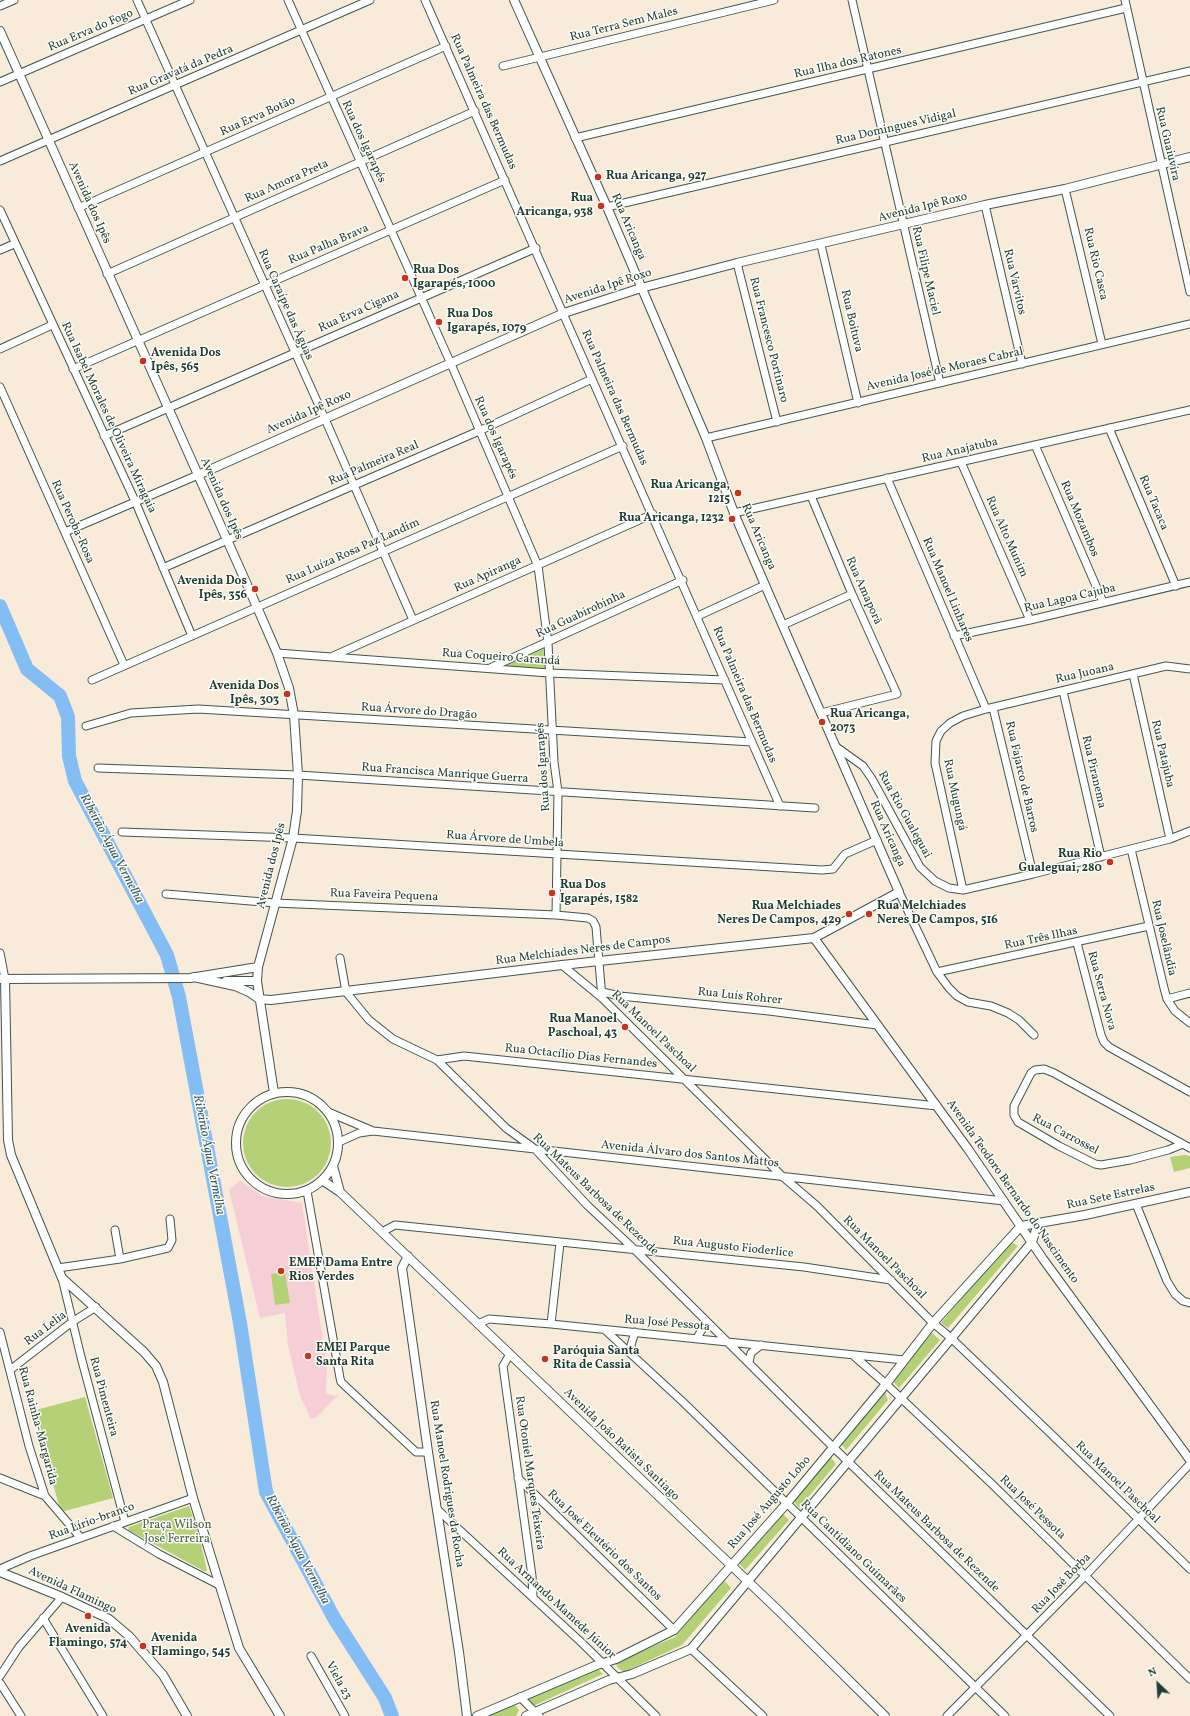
<!DOCTYPE html>
<html>
<head>
<meta charset="utf-8">
<style>
  body { margin:0 }
  #map { position:relative; width:1190px; height:1716px; overflow:hidden; background:#f8ebd9; font-family:Vollkorn,serif }
  canvas { display:block }
  .north { position:absolute; left:1138px; top:1664px; width:40px; height:40px; -webkit-text-stroke:3px #fdfcf7; paint-order:stroke; rotate:335deg; font-size:11px; font-weight:700; line-height:16px; text-align:center; color:#1f3d34 }
  .north::after { content:''; display:block; margin:auto; width:14px; height:18px; background:#1f3d34; clip-path:polygon(50% 0,100% 100%,50% 72%,0 100%) }
</style>
</head>
<body>
<div id="map">
<canvas width="1190" height="1716"></canvas>
<div class="north">N</div>
</div>
<script>
const ctx = document.querySelector('canvas').getContext('2d');
ctx.lineJoin = 'round';
function fill(path, color) {
  ctx.fillStyle = color;
  ctx.fill(path, 'evenodd');
}
function shape(rows) {
  const path = new Path2D();
  for (const r of rows) {
    if (r.length === 3) {
      path.moveTo(r[0] + r[2], r[1]);
      path.arc(r[0], r[1], r[2], 0, 2 * Math.PI);
      continue;
    }
    path.moveTo(r[0], r[1]);
    for (let i = 2; i < r.length; i += 2) path.lineTo(r[i], r[i + 1]);
  }
  return path;
}
function trace(path, color, width, dash) {
  ctx.strokeStyle = color;
  ctx.lineWidth = width;
  ctx.lineCap = dash ? 'butt' : 'round';
  ctx.setLineDash(dash || []);
  ctx.stroke(path);
}
function write(font, color, halo, rows, align = 'center') {
  ctx.font = font + ' Vollkorn,serif';
  ctx.lineWidth = 3;
  ctx.setLineDash([]);
  ctx.textBaseline = 'middle';
  ctx.strokeStyle = halo;
  ctx.fillStyle = color;
  for (const [text, x, y, turn = 0] of rows) {
    ctx.save();
    ctx.translate(x, y);
    ctx.rotate((+turn || 0) * Math.PI / 180);
    ctx.textAlign = isNaN(turn) ? turn : align;
    if (halo) ctx.strokeText(text, 0, 0);
    ctx.fillText(text, 0, 0);
    ctx.restore();
  }
}
fill(shape([
  [240,1180,262,1196,302,1203,327,1366,326,1393,335,1396,340,1393,316,1418,311,1419,300,1396,288,1346,285,1313,260,1318,229,1190]
]), '#f6cfd6');
fill(shape([
  [543,642,545,673,482,668],
  [287,1143,44],
  [1184,1155,1190,1156,1190,1168,1174,1172,1170,1157],
  [1010,1241,1018,1246,948,1328,941,1323],
  [285,1272,290,1303,275,1305,271,1274],
  [932,1333,940,1340,899,1388,891,1379],
  [885,1392,888,1400,846,1450,839,1441,880,1394],
  [85,1397,113,1498,61,1512,32,1411],
  [830,1456,836,1464,799,1508,792,1499],
  [189,1506,200,1539,207,1571,204,1571,128,1530,129,1527],
  [782,1513,789,1520,745,1570,739,1563],
  [723,1579,731,1588,682,1645,624,1672,618,1668,615,1663,675,1637],
  [598,1669,603,1674,533,1706,527,1702,529,1698],
  [513,1705,516,1706,519,1710,516,1716,486,1716]
]), '#b4d177');
trace(shape([
  [0,606,27,669,60,696,68,717,69,756,75,781,167,955,179,997,240,1323,266,1492,334,1618,385,1698,392,1716]
]), '#83bdf4', 14);
const minor = shape([
  [137,0,325,419,413,620],
  [288,0,451,364,538,566,548,643,554,762,558,792,556,915],
  [425,0,780,806],
  [852,0,940,383],
  [1125,0,1190,292],
  [0,6,14,0],
  [503,66,774,0],
  [0,82,190,0],
  [575,138,1126,8],
  [0,161,370,0],
  [1065,189,1102,344],
  [985,205,1022,364],
  [607,207,1190,71],
  [78,208,446,46],
  [0,210,135,501,192,636],
  [821,245,858,403],
  [0,250,14,244],
  [737,263,777,422],
  [107,274,475,111],
  [0,349,52,325],
  [73,369,505,180],
  [0,387,124,665],
  [1109,428,1176,586],
  [104,436,536,248],
  [706,438,1190,324],
  [1035,445,1103,602],
  [961,462,1030,620],
  [887,478,986,709],
  [811,496,852,594,897,694,821,713],
  [734,513,1190,410],
  [65,532,198,475],
  [163,568,479,431,592,379],
  [698,616,765,585],
  [783,625,852,594],
  [954,636,1030,620,1190,582],
  [277,653,549,673,725,680],
  [333,656,653,514],
  [490,668,683,580],
  [1133,674,1170,839],
  [92,680,623,446],
  [1063,691,1101,857],
  [993,708,1033,874],
  [86,726,131,713,198,709,752,742],
  [835,746,863,766,872,779,920,867,935,881,949,888,963,890,1033,874,1170,839,1190,831],
  [98,768,298,775,815,808],
  [122,832,293,838,822,870,833,869,845,854,877,840],
  [1131,849,1164,988,1167,999,1175,1011,1190,1023],
  [963,890,935,763,936,741,941,731,950,723,963,716,986,709,1166,666,1190,669],
  [899,892,937,972,949,988,957,996,968,1002,991,1006,1008,1013,1019,1020,1034,1035],
  [166,894,275,903,556,915,588,918,593,921,596,927,602,998],
  [1077,943,1101,1035,1104,1042,1109,1047,1190,1092],
  [0,953,5,979],
  [340,958,346,992,369,1020,393,1039,437,1060,506,1128,535,1149,587,1205,634,1249,833,1447,1110,1716],
  [562,965,602,998,782,1176,817,1206,933,1323,951,1338,1048,1431,1190,1569],
  [937,972,1149,926],
  [602,992,620,996,769,1011,877,1025],
  [1167,999,1190,993],
  [437,1060,464,1056,937,1106],
  [328,1112,373,1131,1004,1201],
  [339,1142,359,1133,373,1131],
  [1183,1144,1168,1150,1130,1160,1101,1165,1095,1164,1059,1146,1018,1122,1014,1115,1014,1106,1031,1073,1035,1070,1044,1069,1054,1073,1148,1125,1183,1144,1190,1148],
  [307,1191,340,1378,341,1382,416,1452,428,1452],
  [1136,1204,1167,1281,1175,1294,1183,1301,1190,1303],
  [115,1230,120,1259],
  [382,1232,395,1225,804,1267,891,1280],
  [58,1268,120,1259,168,1248,172,1240,170,1219],
  [62,1278,81,1357,125,1522],
  [478,1324,489,1319,551,1324,904,1360],
  [551,1324,560,1243],
  [605,1330,683,1402,1005,1716],
  [0,1332,29,1446,45,1496,80,1537],
  [697,1338,704,1326,705,1320],
  [510,1354,503,1366,532,1576,533,1597],
  [633,1354,631,1345,635,1332],
  [854,1356,886,1384,994,1486,1190,1679],
  [749,1362,751,1353,761,1345],
  [10,1370,72,1322,96,1307],
  [0,1478,45,1496],
  [518,1478,674,1630],
  [438,1510,582,1643,656,1716],
  [113,1526,159,1554,219,1585],
  [0,1569,30,1556,193,1498],
  [43,1618,103,1716],
  [691,1649,763,1716],
  [311,1656,345,1716],
  [0,1676,19,1647,62,1597],
  [0,1683,21,1716],
  [520,1697,539,1716],
  [947,1716,1086,1575,1190,1464]
]);
const tertiary = shape([
  [0,31,257,607,277,653,289,688,294,715,298,775,297,811,293,838,258,967,257,981,274,1093],
  [198,475,564,313,641,288,737,263,985,205,1065,189,1190,157],
  [814,938,968,1149,1043,1259,1190,1460],
  [194,977,235,986,249,992,259,999,271,1000,562,965,814,938,899,892,765,585,734,513,706,438,607,207,514,0],
  [0,979,190,978,258,967],
  [5,979,8,1140,11,1155,62,1278,144,1352,156,1366,163,1382,193,1498,239,1648,280,1716],
  [226,981,257,981],
  [287,1143,51],
  [333,1166,340,1192],
  [322,1180,340,1192,779,1611,885,1716],
  [408,1256,402,1268,428,1452,459,1652,467,1716],
  [0,1572,62,1597,109,1619,129,1636,163,1675,187,1716],
  [477,1716,597,1665,616,1659,674,1630,787,1503,886,1384,933,1323,1021,1226,1085,1215,1190,1192],
  [526,1716,609,1680,632,1674,691,1649,1032,1242,1038,1224]
]);
trace(minor, '#40574d', 9);
trace(tertiary, '#40574d', 10);
trace(minor, '#fff', 7);
trace(tertiary, '#fff', 8);
for (const [x, y, r, color] of [
  [598,177,4,"#c8321e"],
  [601,206,4,"#c8321e"],
  [405,278,4,"#c8321e"],
  [439,322,4,"#c8321e"],
  [143,361,4,"#c8321e"],
  [738,493,4,"#c8321e"],
  [732,519,4,"#c8321e"],
  [255,589,4,"#c8321e"],
  [287,694,4,"#c8321e"],
  [822,722,4,"#c8321e"],
  [1110,862,4,"#c8321e"],
  [552,893,4,"#c8321e"],
  [849,914,4,"#c8321e"],
  [869,914,4,"#c8321e"],
  [625,1027,4,"#c8321e"],
  [281,1271,4,"#c8321e"],
  [308,1356,4,"#c8321e"],
  [545,1359,4,"#c8321e"],
  [88,1616,4,"#c8321e"],
  [143,1646,4,"#c8321e"]
]) {
  const dot = new Path2D();
  dot.arc(x, y, r, 0, 2 * Math.PI);
  ctx.fillStyle = color;
  ctx.fill(dot);
  trace(dot, '#fdfcf7', 1.5);
}
write('12px', '#1f3d34', '#fdfcf7', [
  ["Rua Terra Sem Males",624,25,-14],
  ["Rua Erva do Fogo",91,31,-23],
  ["Rua Ilha dos Ratones",848,63,-13],
  ["Rua Gravatá da Pedra",181,71,-23],
  ["Rua Palmeira das Bermudas",483,102,66],
  ["Rua Erva Botão",258,117,-24],
  ["Rua Domingues Vidigal",896,128,-13],
  ["Rua dos Igarapés",363,142,65],
  ["Rua Guaiuvira",1167,144,77],
  ["Rua Amora Preta",287,182,-24],
  ["Avenida dos Ipês",89,203,66],
  ["Avenida Ipê Roxo",923,208,-14],
  ["Rua Aricanga",628,227,67],
  ["Rua Palha Brava",329,245,-23],
  ["Rua Rio Casca",1095,264,77],
  ["Rua Filipe Maciel",925,271,77],
  ["Rua Varvitos",1014,282,77],
  ["Avenida Ipê Roxo",608,287,-18],
  ["Rua Caraípe das Águas",285,305,66],
  ["Rua Erva Cigana",359,312,-24],
  ["Rua Boituva",851,321,77],
  ["Rua Francesco Portinaro",768,340,76],
  ["Avenida José de Moraes Cabral",945,370,-13],
  ["Rua Palmeira das Bermudas",614,398,66],
  ["Avenida Ipê Roxo",309,413,-24],
  ["Rua Isabel Morales de Oliveira Miragaia",108,418,65],
  ["Rua dos Igarapés",495,438,66],
  ["Rua Anajatuba",960,451,-13],
  ["Rua Palmeira Real",374,464,-23],
  ["Avenida dos Ipês",221,499,66],
  ["Rua Tacaca",1153,503,67],
  ["Rua Mozambos",1079,519,67],
  ["Rua Peroba-Rosa",72,522,66],
  ["Rua Aricanga",758,537,67],
  ["Rua Alto Munim",1006,537,66],
  ["Rua Luíza Rosa Paz Landim",353,552,-24],
  ["Rua Apiranga",488,575,-24],
  ["Rua Manoel Linhares",947,590,67],
  ["Rua Amaporã",863,591,66],
  ["Rua Lagoa Cajuba",1070,599,-13],
  ["Rua Guabirobinha",581,615,-25],
  ["Rua Coqueiro Carandá",501,658,4],
  ["Rua Juoana",1085,674,-13],
  ["Rua Palmeira das Bermudas",744,695,67],
  ["Rua Árvore do Dragão",419,712,4],
  ["Rua Patajuba",1162,754,77],
  ["Rua dos Igarapés",544,767,-94],
  ["Rua Piranema",1093,772,77],
  ["Rua Francisca Manrique Guerra",445,774,4],
  ["Rua Fajarco de Barros",1021,777,77],
  ["Rua Mugungá",954,795,78],
  ["Rua Rio Gualeguai",904,815,61],
  ["Rua Aricanga",887,834,66],
  ["Rua Árvore de Umbela",505,840,4],
  ["Avenida dos Ipês",272,866,-76],
  ["Rua Faveira Pequena",384,896,2],
  ["Rua Joselândia",1163,938,77],
  ["Rua Três Ilhas",1041,939,-12],
  ["Rua Melchíades Neres de Campos",583,951,-7],
  ["Rua Serra Nova",1101,991,75],
  ["Rua Luís Rohrer",740,997,6],
  ["Rua Manoel Paschoal",653,1032,44],
  ["Rua Octacílio Dias Fernandes",581,1057,6],
  ["Rua Carrossel",1065,1135,28],
  ["Avenida Álvaro dos Santos Mattos",690,1155,6],
  ["Avenida Teodoro Bernardo do Nascimento",1012,1192,55],
  ["Rua Mateus Barbosa de Rezende",595,1195,44],
  ["Rua Sete Estrelas",1111,1197,-12],
  ["Rua Augusto Fioderlice",733,1248,6],
  ["Rua Manoel Paschoal",884,1258,45],
  ["Rua José Pessota",667,1324,5],
  ["Rua Lelia",46,1329,-37],
  ["Rua Pimenteira",103,1397,75],
  ["Rua Rainha-Margarida",37,1426,75],
  ["Avenida João Batista Santiago",621,1445,44],
  ["Rua Otoniel Marques Teixeira",529,1473,82],
  ["Rua Manoel Paschoal",1117,1483,44],
  ["Rua Manoel Rodrigues da Rocha",446,1484,81],
  ["Rua José Augusto Lobo",770,1503,-49],
  ["Rua José Pessota",1032,1508,44],
  ["Rua Lírio-branco",92,1522,-20],
  ["Rua Mateus Barbosa de Rezende",936,1532,44],
  ["Rua José Eleutério dos Santos",604,1546,44],
  ["Rua Cantidiano Guimarães",853,1552,44],
  ["Rua José Borba",1062,1584,-46],
  ["Avenida Flamingo",72,1591,25],
  ["Rua Armando Mamede Júnior",556,1604,43],
  ["Viela 23",338,1681,61]
]);
write('bold 12px', '#1f3d34', '#fdfcf7', [
  ["Rua Aricanga, 927",606,177],
  ["Rua",593,199,"right"],
  ["Aricanga, 938",593,213,"right"],
  ["Rua Dos",413,271],
  ["Igarapés, 1000",413,285],
  ["Rua Dos",447,315],
  ["Igarapés, 1079",447,329],
  ["Avenida Dos",151,354],
  ["Ipês, 565",151,368],
  ["Rua Aricanga,",730,486,"right"],
  ["1215",730,500,"right"],
  ["Rua Aricanga, 1232",724,519,"right"],
  ["Avenida Dos",247,582,"right"],
  ["Ipês, 356",247,596,"right"],
  ["Avenida Dos",279,687,"right"],
  ["Ipês, 303",279,701,"right"],
  ["Rua Aricanga,",830,715],
  ["2073",830,729],
  ["Rua Rio",1102,855,"right"],
  ["Gualeguai, 280",1102,869,"right"],
  ["Rua Dos",560,886],
  ["Igarapés, 1582",560,900],
  ["Rua Melchiades",841,907,"right"],
  ["Neres De Campos, 429",841,921,"right"],
  ["Rua Melchiades",877,907],
  ["Neres De Campos, 516",877,921],
  ["Rua Manoel",617,1020,"right"],
  ["Paschoal, 43",617,1034,"right"],
  ["EMEF Dama Entre",289,1264],
  ["Rios Verdes",289,1278],
  ["EMEI Parque",316,1349],
  ["Santa Rita",316,1363],
  ["Paróquia Santa",553,1352],
  ["Rita de Cassia",553,1366],
  ["Avenida",88,1630,"center"],
  ["Flamingo, 574",88,1644,"center"],
  ["Avenida",151,1639],
  ["Flamingo, 545",151,1653]
], 'left');
write('12px', '#446245', '#fdfcf7', [
  ["Praça Wilson",177,1526],
  ["José Ferreira",177,1540]
]);
write('italic 13px', '#385d64', '#fdfcf7', [
  ["Ribeirão Água Vermelha",111,849,62],
  ["Ribeirão Água Vermelha",208,1155,79],
  ["Ribeirão Água Vermelha",297,1550,62]
]);
</script>
</body>
</html>
